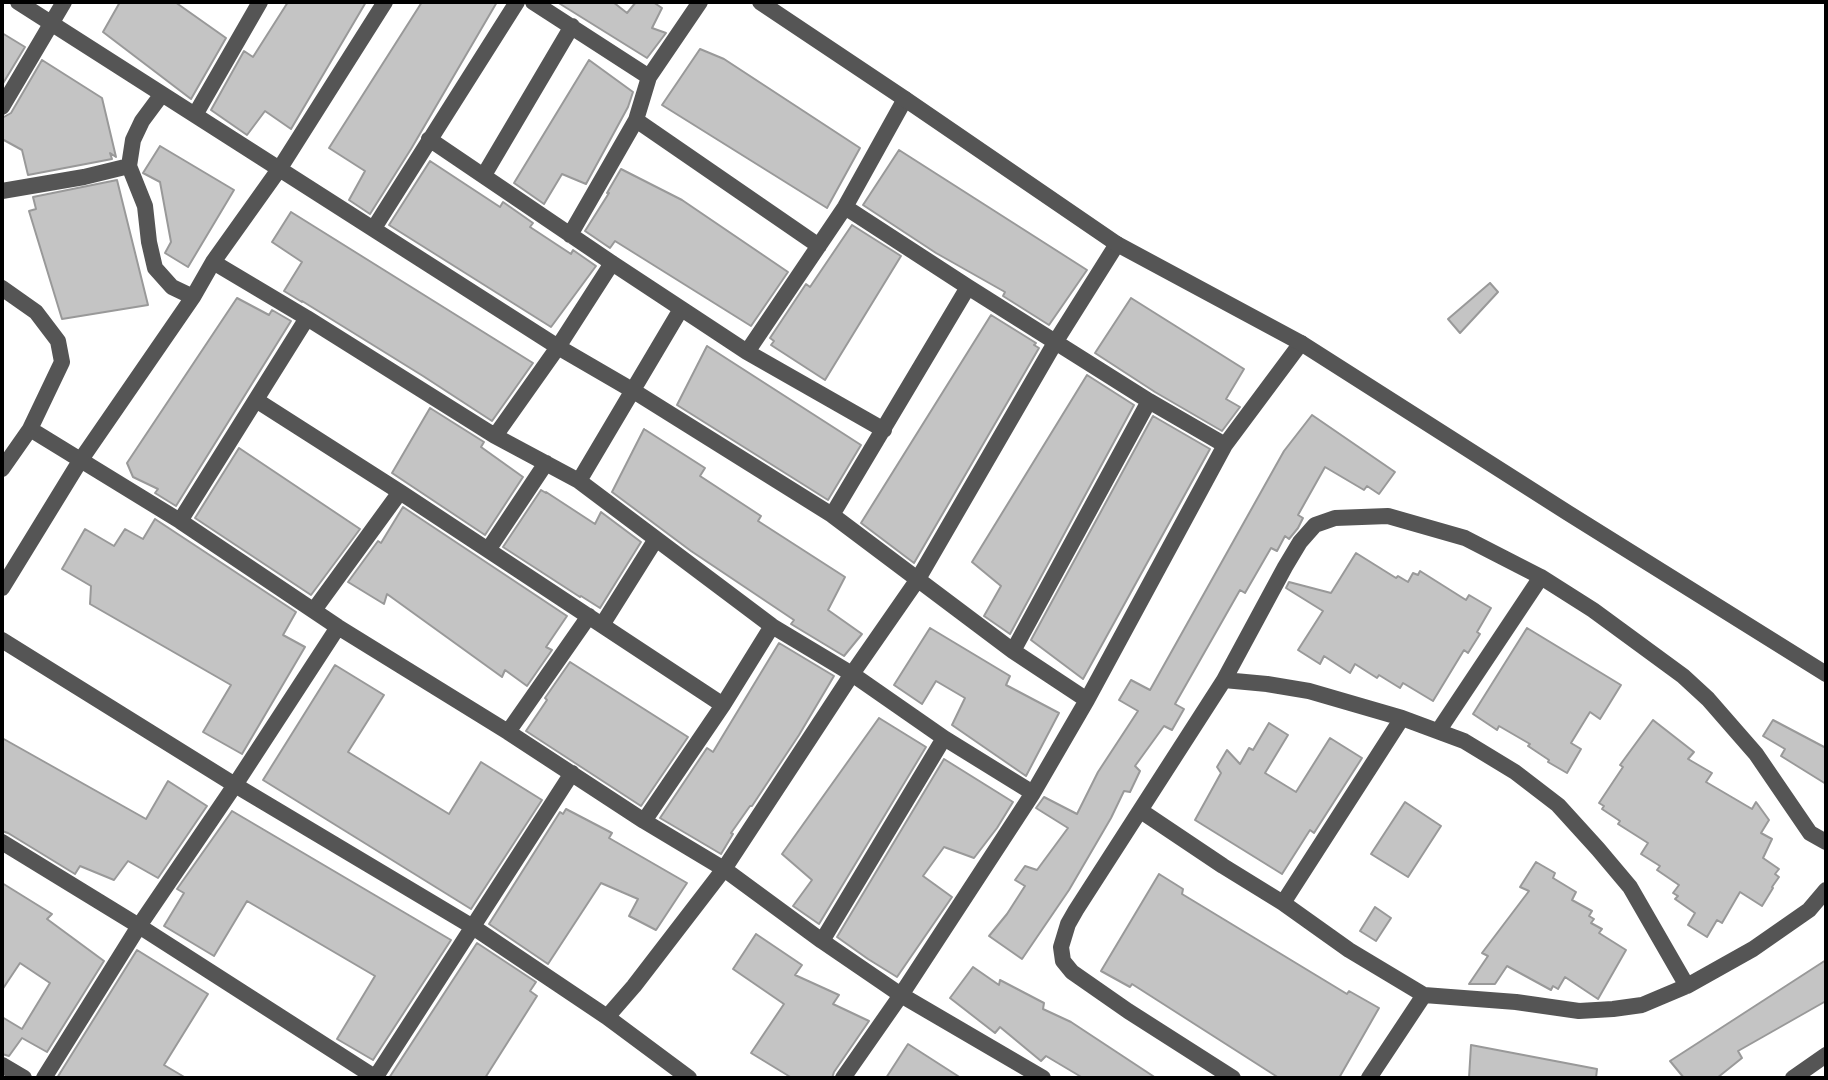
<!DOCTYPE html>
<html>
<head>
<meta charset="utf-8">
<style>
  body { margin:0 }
  #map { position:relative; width:1828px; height:1080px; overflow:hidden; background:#fff; font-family:"Archivo Narrow",sans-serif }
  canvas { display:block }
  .frame { position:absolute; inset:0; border:4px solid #000; pointer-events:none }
</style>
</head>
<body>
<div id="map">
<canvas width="1828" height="1080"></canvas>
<div class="frame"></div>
</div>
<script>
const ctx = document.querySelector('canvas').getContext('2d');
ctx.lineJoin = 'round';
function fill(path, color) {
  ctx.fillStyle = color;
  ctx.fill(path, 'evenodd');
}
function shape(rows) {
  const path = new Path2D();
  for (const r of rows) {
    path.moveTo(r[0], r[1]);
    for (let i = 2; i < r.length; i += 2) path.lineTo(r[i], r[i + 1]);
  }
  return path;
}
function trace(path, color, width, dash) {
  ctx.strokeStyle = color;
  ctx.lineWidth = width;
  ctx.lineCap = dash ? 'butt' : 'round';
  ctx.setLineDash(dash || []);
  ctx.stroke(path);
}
const building = shape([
  [120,2,175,2,226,38,191,99,103,32,120,2],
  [288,2,366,2,291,129,265,111,247,135,211,110,244,51,253,57,288,2],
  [422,2,497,2,411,149,370,214,349,200,365,171,329,148,422,2],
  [557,2,613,2,627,13,636,2,653,2,662,8,652,28,666,33,647,58,557,2],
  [2,33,25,47,2,85,2,33],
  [700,49,724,59,860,148,827,208,662,105,700,49],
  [42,60,102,98,116,157,110,153,112,159,28,175,22,150,2,139,2,118,11,113,42,60],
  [589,60,633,92,628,107,586,184,562,174,544,204,514,183,589,60],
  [160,146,234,190,188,267,165,253,171,242,160,182,143,173,160,146],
  [899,150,1087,270,1049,325,1003,296,1005,292,936,253,863,205,899,150],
  [430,161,500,207,503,202,533,223,530,227,571,254,573,250,596,266,551,327,389,225,430,161],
  [621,169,682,200,788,272,751,326,615,241,610,248,585,231,609,193,607,193,621,169],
  [117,180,148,305,62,319,29,211,36,209,33,197,117,180],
  [291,212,533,363,492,421,423,376,302,301,302,302,284,291,302,262,272,242,291,212],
  [852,225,901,256,825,380,771,345,774,341,770,338,806,284,810,287,852,225],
  [1490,283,1498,292,1460,333,1448,319,1490,283],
  [237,298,269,315,272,310,291,321,176,506,155,493,158,489,133,477,127,463,237,298],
  [1131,298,1244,369,1226,399,1240,407,1222,431,1155,392,1095,353,1131,298],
  [991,315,1036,343,1034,345,1039,348,914,563,861,523,991,315],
  [707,346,861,445,828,500,677,405,707,346],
  [1087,375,1134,405,1010,634,984,616,1001,586,972,562,1087,375],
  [430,408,484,442,481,447,523,477,485,535,392,473,430,408],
  [1312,415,1395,472,1379,494,1367,486,1364,490,1325,467,1298,515,1303,518,1298,528,1289,539,1285,536,1277,551,1271,548,1245,593,1240,590,1175,704,1184,709,1172,730,1164,726,1135,766,1140,771,1130,792,1124,791,1111,818,1069,890,1022,959,989,936,1007,914,1025,886,1015,880,1025,866,1037,870,1068,828,1036,808,1044,797,1077,814,1098,772,1138,711,1119,700,1131,680,1150,690,1284,451,1312,415],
  [1153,416,1210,449,1083,679,1031,640,1153,416],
  [644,429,705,468,700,476,761,516,758,521,845,577,828,610,862,634,844,656,791,624,794,620,691,551,612,492,644,429],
  [239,448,360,529,311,595,195,518,239,448],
  [541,490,546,493,546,492,595,524,601,512,641,542,600,608,581,596,580,597,503,547,541,490],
  [403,507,567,616,546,647,552,650,527,686,505,670,502,677,387,594,384,604,348,582,378,541,381,543,403,507],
  [155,519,296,612,283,635,305,647,242,754,203,732,231,685,90,604,91,586,62,569,85,529,114,546,125,529,143,539,155,519],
  [1356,553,1396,578,1398,576,1408,582,1413,573,1418,575,1420,571,1466,600,1469,595,1491,608,1477,632,1480,634,1468,653,1464,650,1433,701,1403,683,1400,688,1379,675,1377,678,1355,664,1350,673,1324,656,1320,664,1298,650,1323,611,1286,588,1289,582,1331,593,1356,553],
  [930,628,1010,676,1006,685,1059,713,1026,776,952,725,965,698,936,681,922,704,894,685,930,628],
  [1527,628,1621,685,1600,719,1590,712,1571,743,1581,749,1567,773,1548,762,1549,760,1528,746,1530,744,1499,726,1497,730,1473,714,1527,628],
  [779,643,834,676,799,735,752,806,750,806,731,833,733,834,721,854,660,818,707,748,713,752,779,643],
  [570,662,688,737,641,806,526,731,547,700,545,698,570,662],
  [335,665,384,695,348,752,449,814,481,762,542,800,471,909,263,780,335,665],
  [879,718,926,747,819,924,793,906,812,880,782,854,879,718],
  [1653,720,1694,752,1688,759,1712,773,1706,782,1752,809,1756,802,1769,820,1761,833,1772,839,1763,858,1779,869,1775,874,1779,877,1772,887,1773,888,1762,906,1740,892,1722,923,1717,920,1707,937,1688,925,1695,913,1675,899,1678,896,1673,893,1679,885,1657,870,1660,866,1641,854,1648,843,1618,824,1620,821,1602,809,1604,806,1599,803,1623,767,1620,765,1653,720],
  [1773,720,1826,748,1826,784,1781,756,1785,749,1763,736,1773,720],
  [1269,723,1288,735,1265,773,1296,792,1330,738,1362,758,1314,833,1310,830,1282,874,1195,820,1221,773,1217,767,1227,750,1240,764,1249,748,1253,750,1269,723],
  [2,738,146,819,168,781,207,806,158,878,128,861,114,880,80,866,75,874,8,833,2,831,2,738],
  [944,759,1013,802,997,828,974,858,944,847,923,876,952,897,897,977,868,959,837,937,944,759],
  [1405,802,1441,826,1408,877,1371,854,1405,802],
  [566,809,612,833,609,838,687,883,656,930,629,916,638,899,601,883,548,964,489,924,560,812,563,814,566,809],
  [232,811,451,940,373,1060,337,1039,375,976,247,901,214,956,164,926,184,893,177,889,232,811],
  [1536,862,1555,873,1553,878,1576,892,1572,900,1592,911,1589,916,1594,919,1591,923,1602,929,1599,933,1626,950,1598,999,1565,977,1558,989,1553,986,1551,990,1507,966,1495,984,1469,984,1488,956,1482,953,1529,891,1520,887,1536,862],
  [1159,874,1183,889,1182,894,1347,994,1349,991,1379,1008,1339,1078,1279,1078,1132,984,1130,987,1101,971,1159,874],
  [2,883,52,914,47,919,104,961,47,1052,22,1038,9,1056,2,1054,2,1017,22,1029,50,983,20,963,2,990,2,883],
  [1375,907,1391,918,1376,941,1360,931,1375,907],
  [756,934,802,965,795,975,839,995,833,1004,869,1021,834,1072,832,1078,792,1078,751,1053,784,1004,733,969,756,934],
  [477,943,536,982,530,991,537,996,485,1078,389,1078,477,943],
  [137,950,208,994,164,1065,186,1078,57,1078,137,950],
  [1826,960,1826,1001,1738,1051,1742,1058,1717,1078,1684,1078,1670,1061,1826,960],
  [973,967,999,985,1000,980,1044,1003,1043,1009,1071,1022,1156,1078,1083,1078,1046,1056,1041,1061,1000,1027,995,1033,950,998,973,967],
  [908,1044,961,1078,886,1078,908,1044],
  [1471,1045,1597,1069,1596,1078,1469,1078,1471,1045]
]);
fill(building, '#c4c4c4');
trace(building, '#999', 2);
trace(shape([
  [18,2,558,347,632,390,832,515,1013,651,1087,700],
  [533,2,649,77],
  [162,94,142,121,133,140,129,166,145,206,149,242,155,268,172,287,193,297],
  [2,107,64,2],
  [195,115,260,2],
  [636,120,819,246],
  [429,139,612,263,747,352,884,430],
  [484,175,572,26],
  [2,191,84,177,129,166],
  [845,207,968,287,1149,401,1225,445],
  [374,228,517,2],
  [570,235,636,120,649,77,700,2],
  [213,262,307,318,495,436,579,481,772,626,852,674,944,738,1033,793],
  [2,288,36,312,58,341,62,362,30,429,2,469],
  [747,352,845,207,905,99],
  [256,400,400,492,723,705],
  [30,429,180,521,338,627,508,732,644,821,724,869,822,941,901,995,1043,1078],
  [495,436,558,347,612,263],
  [579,481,681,309],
  [832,515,968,287],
  [180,521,307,318],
  [488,550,546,463],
  [2,588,80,461,193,297,213,262,280,168,385,2],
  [314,610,400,492],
  [602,625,656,539],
  [2,640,235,785,473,927,607,1017,689,1078],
  [1013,651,1149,401],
  [1224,680,1267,684,1309,691,1402,718,1464,741,1515,772,1558,805,1598,849,1630,887,1687,986],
  [1439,730,1541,577],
  [508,732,589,616],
  [1141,811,1223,866,1283,903,1349,950,1424,995,1516,1002,1579,1011,1613,1009,1642,1005,1687,986,1753,949,1809,910,1826,890],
  [644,821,723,705,772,626],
  [2,842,139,926,376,1078],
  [1283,903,1402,718],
  [822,941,944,738],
  [607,1017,634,986,724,869,852,674,918,579,1056,341,1117,244],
  [2,1065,24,1078],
  [44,1078,139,926,235,785,338,627],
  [375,1078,572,773],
  [843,1078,901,995,1033,793,1087,700,1225,445,1301,343],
  [1233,1078,1128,1011,1072,972,1063,961,1061,947,1068,924,1076,910,1224,680,1285,567,1300,542,1315,525,1335,518,1388,516,1465,538,1541,577,1593,610,1683,676,1708,699,1756,754,1810,833,1826,842],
  [1369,1078,1424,995],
  [1793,1078,1826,1055]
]), '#555', 16);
trace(shape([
  [760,2,905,99,1117,244,1301,343,1568,513,1826,674]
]), '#555', 16);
</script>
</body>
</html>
